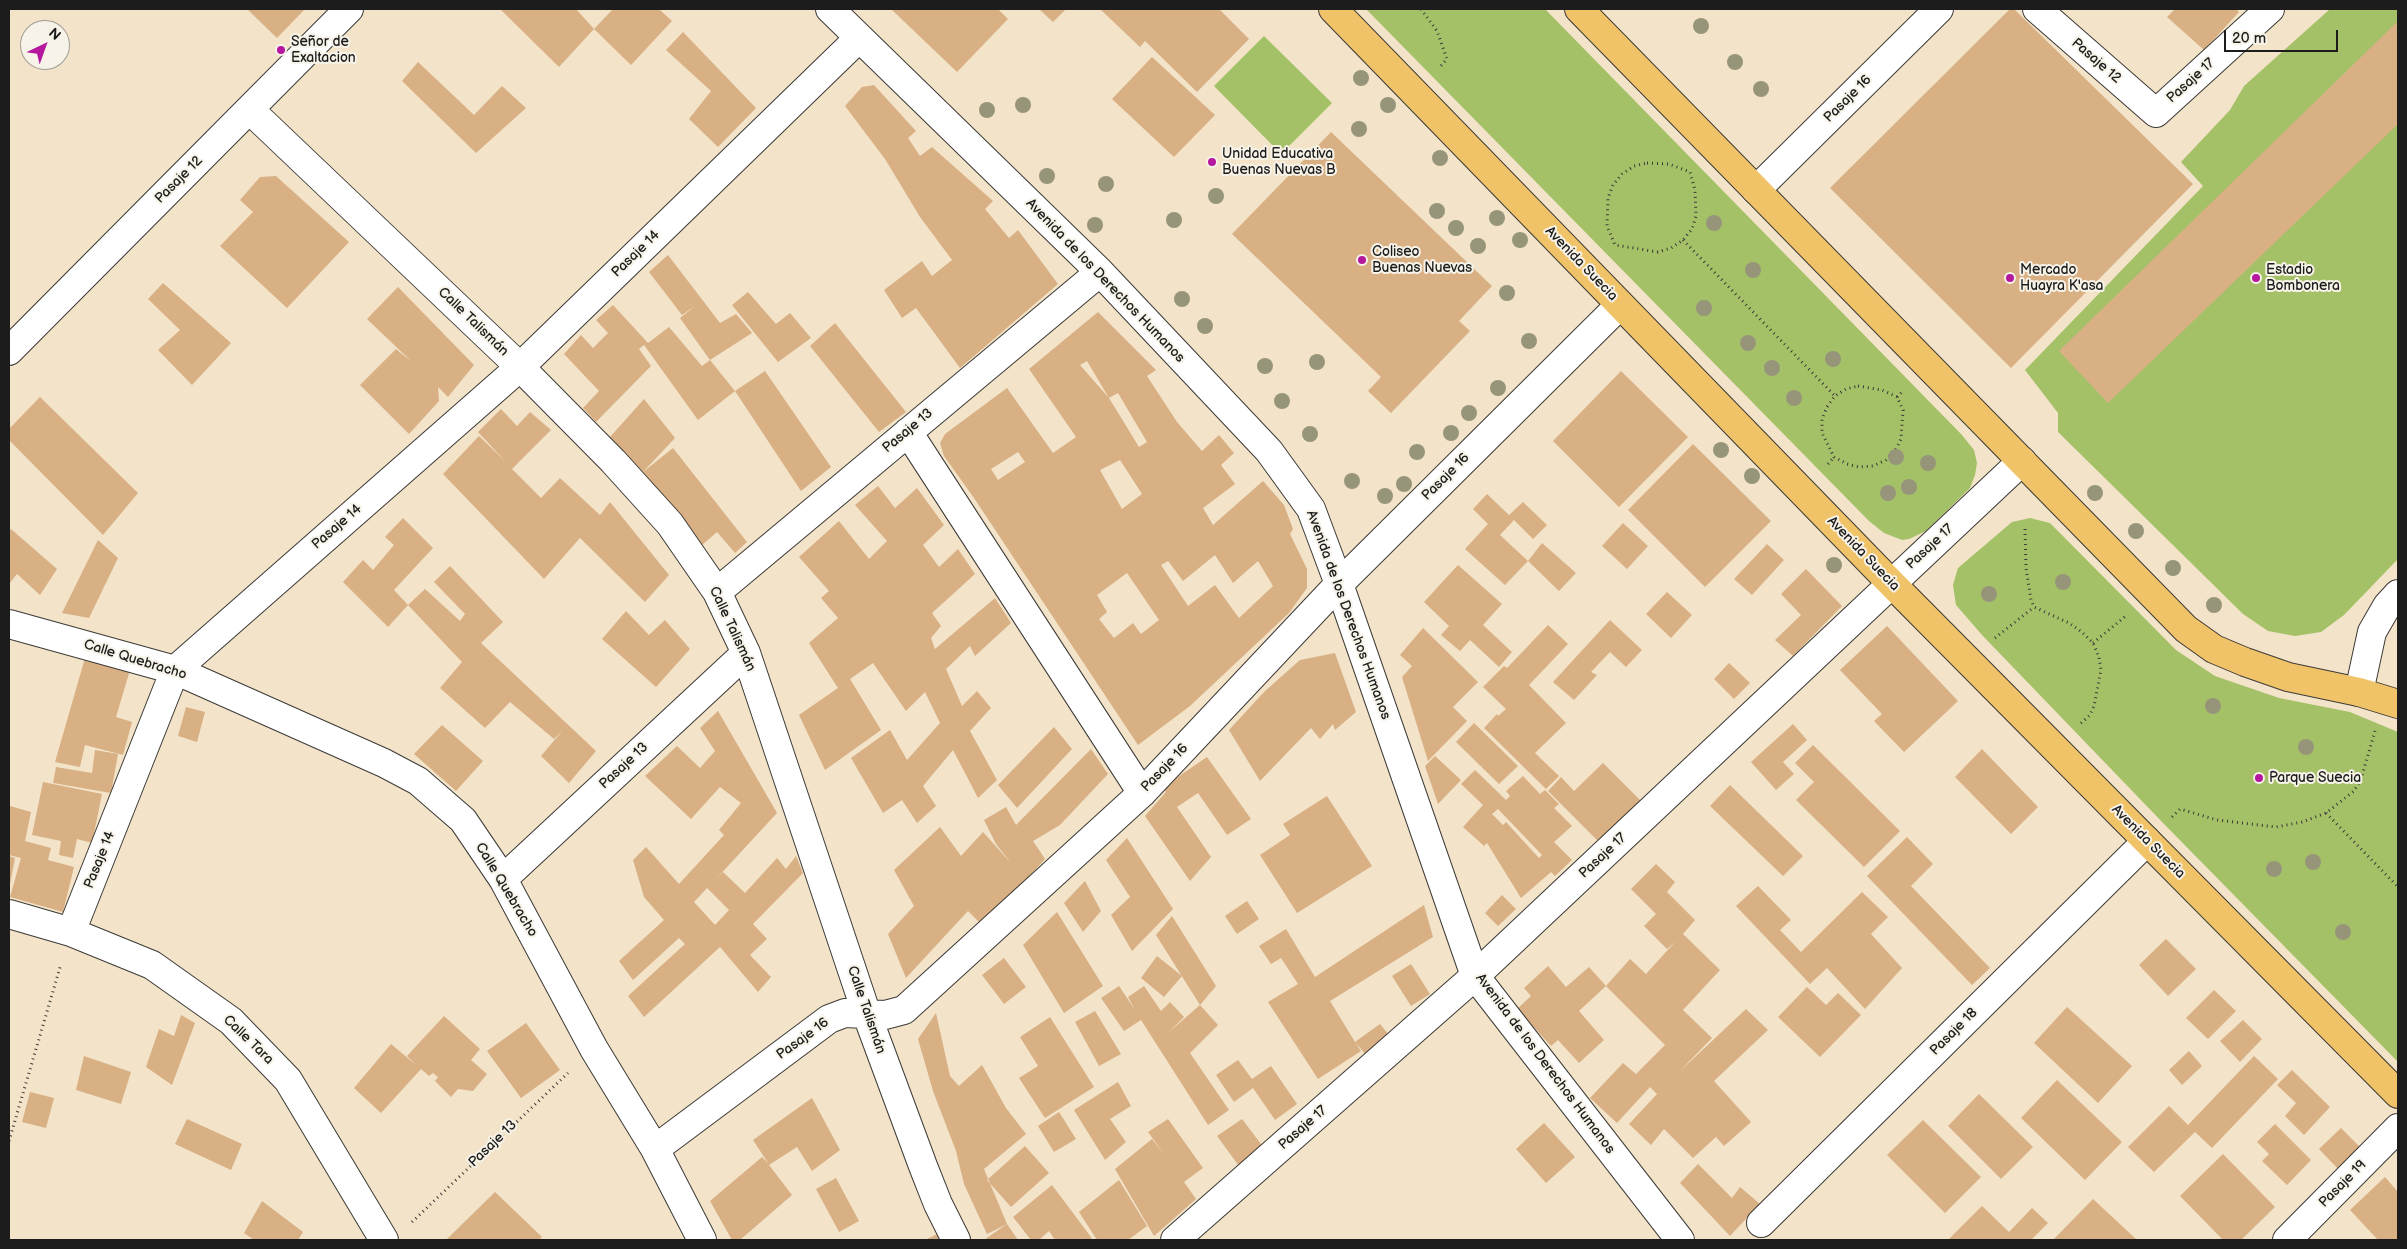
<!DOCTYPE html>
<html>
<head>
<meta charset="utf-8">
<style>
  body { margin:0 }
  #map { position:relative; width:2407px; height:1249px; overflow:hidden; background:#f2e3c9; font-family:"Balsamiq Sans",sans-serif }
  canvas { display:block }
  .frame { position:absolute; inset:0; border:10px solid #1c1c1c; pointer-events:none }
  .north { position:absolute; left:20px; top:20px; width:50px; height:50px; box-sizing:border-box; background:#f7f3e8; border:1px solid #9f9d96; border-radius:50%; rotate:42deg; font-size:14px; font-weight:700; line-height:20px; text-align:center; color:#1c1c1c }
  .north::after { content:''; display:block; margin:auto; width:18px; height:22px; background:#b5179e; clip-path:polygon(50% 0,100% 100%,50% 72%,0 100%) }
  .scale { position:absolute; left:2224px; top:30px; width:114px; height:22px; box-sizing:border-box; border:2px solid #1c1c1c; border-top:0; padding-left:6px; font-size:15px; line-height:18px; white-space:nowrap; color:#1c1c1c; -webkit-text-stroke:4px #f7f3e8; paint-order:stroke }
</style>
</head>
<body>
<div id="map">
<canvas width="2407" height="1249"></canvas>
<div class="frame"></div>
<div class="north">N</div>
<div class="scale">20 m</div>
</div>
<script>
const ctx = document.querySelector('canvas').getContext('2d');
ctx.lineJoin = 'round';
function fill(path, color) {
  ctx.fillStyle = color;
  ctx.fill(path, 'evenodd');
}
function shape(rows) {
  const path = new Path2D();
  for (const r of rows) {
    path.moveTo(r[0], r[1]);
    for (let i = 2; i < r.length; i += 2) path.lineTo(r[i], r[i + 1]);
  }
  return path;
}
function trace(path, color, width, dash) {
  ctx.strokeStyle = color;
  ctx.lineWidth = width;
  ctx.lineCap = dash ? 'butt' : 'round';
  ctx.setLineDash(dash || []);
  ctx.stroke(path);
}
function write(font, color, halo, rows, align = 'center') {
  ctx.font = font + ' "Balsamiq Sans",sans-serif';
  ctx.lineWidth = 4;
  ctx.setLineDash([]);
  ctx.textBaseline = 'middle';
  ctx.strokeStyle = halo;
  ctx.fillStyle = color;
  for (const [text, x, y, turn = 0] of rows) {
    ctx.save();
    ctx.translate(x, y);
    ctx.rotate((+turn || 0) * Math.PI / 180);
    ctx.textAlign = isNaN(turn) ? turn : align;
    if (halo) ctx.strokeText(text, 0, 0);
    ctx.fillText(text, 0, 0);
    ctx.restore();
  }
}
fill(shape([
  [1366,9,1545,9,1962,435,1974,450,1977,463,1975,475,1970,488,1926,531,1909,539,1902,540,1884,533,1869,521],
  [2330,9,2398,9,2398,559,2344,615,2321,632,2295,636,2268,631,2243,614,2058,432,2058,413,2025,370,2203,186,2181,162,2230,110,2244,86],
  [1264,36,1332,103,1281,154,1214,86],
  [2030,518,2050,523,2176,650,2215,676,2279,698,2350,712,2398,732,2398,1062,2165,825,1982,635,1956,605,1953,585,1958,568,2012,522]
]), '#a5c168');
fill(shape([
  [247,9,305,9,277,38],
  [500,9,576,9,594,29,559,67],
  [613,9,659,9,672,21,631,65,594,29],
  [891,9,998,9,1008,19,957,72],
  [1039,9,1066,9,1053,22],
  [1100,9,1219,9,1249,39,1197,92,1145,41,1140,47],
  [2010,9,2014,9,2193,184,2011,368,1830,188],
  [2175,9,2236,9,2239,12,2204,50,2167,17],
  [2398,21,2398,124,2108,403,2059,351],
  [683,32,756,108,718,147,689,119,711,91,666,50],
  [1152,57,1215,115,1174,157,1112,99],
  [418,62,474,115,502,86,526,108,476,153,402,81],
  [874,85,916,131,908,138,920,156,932,147,993,201,985,209,1009,238,1018,230,1058,284,960,368,916,308,902,318,884,290,922,261,932,276,952,260,920,217,885,159,845,106,862,87],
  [1331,132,1492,286,1459,321,1470,331,1391,413,1368,391,1381,377,1232,234],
  [276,176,349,242,287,308,220,246,253,212,240,200,260,177],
  [668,255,720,323,736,314,752,333,710,360,680,318,695,306,682,315,649,272],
  [163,283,231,343,192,385,158,350,180,330,148,299],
  [398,287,474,365,448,397,438,387,439,401,409,434,360,385,396,349,412,362,367,319],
  [748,292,776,324,790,313,811,338,778,362,732,305],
  [613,305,648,343,669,327,702,366,710,360,735,391,698,420,644,345,639,349,651,366,596,422,583,408,599,391,564,354,581,335,593,348,608,333,596,320],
  [1098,312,1156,370,1147,376,1177,422,1202,451,1219,435,1234,453,1221,465,1235,484,1203,508,1213,525,1263,481,1284,505,1293,529,1290,534,1307,569,1307,588,1289,613,1190,706,1138,745,974,498,944,456,940,443,945,434,1007,388,1053,453,1076,437,1029,369],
  [1087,361,1109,398,1118,393,1147,442,1139,447,1109,398,1080,365],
  [1018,452,1025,462,998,480,991,469],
  [1120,460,1142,494,1122,509,1100,470],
  [1215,555,1233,583,1258,561,1273,586,1239,618,1215,585,1188,606,1161,565,1168,561,1183,581],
  [1127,573,1159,620,1141,634,1133,623,1114,638,1099,619,1107,612,1097,595],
  [835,323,906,412,879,432,810,346],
  [765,371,831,467,801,491,735,391],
  [1621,371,1688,437,1619,507,1553,441],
  [40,397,138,493,103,535,9,440,9,429],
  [644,399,675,438,643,472,673,448,747,542,735,553,717,532,702,545,643,472,610,437],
  [501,409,517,426,530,412,551,430,512,469,541,498,560,478,600,515,610,502,669,575,645,602,580,538,594,522,544,579,443,474,479,436,505,461,478,432],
  [1693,444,1771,521,1705,587,1628,510],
  [878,486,895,508,917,488,944,525,923,545,939,567,958,549,975,574,932,613,941,626,931,638,935,649,995,598,1011,623,975,656,970,646,946,669,962,706,977,691,991,708,970,731,997,780,978,798,953,750,923,786,936,806,917,823,902,800,883,813,851,758,890,730,907,760,940,723,925,692,906,711,873,663,850,679,881,730,825,770,799,715,838,688,809,643,838,618,821,598,829,591,799,557,839,521,869,559,887,541,855,505],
  [1487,494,1509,515,1523,502,1547,525,1533,539,1514,520,1500,535,1528,561,1505,585,1465,549,1488,524,1473,509],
  [403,518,433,548,394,590,408,605,388,627,343,582,363,560,373,570,394,545,385,537],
  [1623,523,1648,546,1627,569,1602,546],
  [11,529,57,569,40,595,17,574,9,584,9,533],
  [98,540,118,558,89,618,62,613],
  [1542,543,1576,573,1559,591,1528,561],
  [1767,544,1784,560,1752,595,1734,579],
  [1458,565,1502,604,1483,625,1512,652,1499,667,1470,640,1460,651,1441,635,1449,626,1424,602],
  [450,566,503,622,481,643,596,751,569,783,541,756,563,730,554,739,510,702,485,728,440,688,462,662,408,605,425,589,460,621,465,614,434,582],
  [1806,569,1842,606,1793,656,1775,640,1801,615,1781,594],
  [1667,592,1692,615,1671,638,1646,614],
  [626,611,649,635,665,620,690,649,656,687,602,639],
  [1610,620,1642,650,1626,667,1610,652,1591,672,1597,675,1574,700,1553,682],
  [1548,625,1568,644,1529,685,1566,723,1535,753,1559,776,1546,789,1484,728,1497,714,1498,716,1506,709,1483,687,1504,666,1507,668],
  [1887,626,1958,701,1904,752,1874,721,1882,714,1840,670],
  [1423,628,1478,682,1453,707,1467,721,1428,761,1402,677,1412,666,1400,655],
  [1335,653,1356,712,1335,730,1333,724,1320,739,1311,728,1260,781,1229,730,1264,692,1300,660],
  [85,658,130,670,116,717,132,722,123,755,85,745,80,767,55,762],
  [1729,663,1750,683,1734,699,1714,679],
  [186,707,205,712,197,742,178,736],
  [718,711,777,813,716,879,723,872,745,893,777,858,786,869,796,856,803,873,753,924,767,939,750,955,771,977,758,992,720,947,644,1017,628,996,685,944,679,938,633,980,619,961,664,920,644,897,633,860,646,847,679,884,724,835,719,830,741,803,720,787,691,819,645,776,677,746,700,768,715,751,700,728],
  [707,888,729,910,715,925,694,902],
  [1474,723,1518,766,1499,784,1456,742],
  [1793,724,1807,740,1783,762,1794,774,1776,790,1751,762],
  [442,725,483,761,456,791,414,754],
  [1054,727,1072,749,1017,808,998,785],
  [1813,745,1900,831,1864,867,1796,800,1814,782,1795,763],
  [1091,749,1108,774,1060,825,1033,841,1045,859,984,927,968,911,906,978,888,934,914,906,894,870,940,827,961,856,983,832,1011,863,996,844,984,820,1006,807,1016,825],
  [1982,749,2038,807,2011,834,1955,777],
  [95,750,118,754,111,793,53,783,56,767,92,773],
  [1435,756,1461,780,1438,804,1425,766],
  [1207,757,1251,819,1227,835,1198,793,1177,807,1211,857,1190,881,1145,816,1166,792,1163,787],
  [1603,763,1643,803,1601,844,1548,791,1561,777,1574,791],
  [1475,770,1506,800,1510,796,1506,791,1523,776,1540,794,1545,790,1559,804,1554,808,1572,826,1554,842,1572,860,1555,876,1551,872,1521,898,1487,843,1484,846,1463,827,1483,805,1461,784],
  [1498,809,1542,855,1539,858,1506,822,1503,825,1492,814],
  [43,782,102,794,92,843,77,839,73,858,59,855,61,841,32,835],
  [1730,785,1803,856,1783,876,1710,806],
  [1327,796,1372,866,1297,913,1260,855,1290,835,1283,824],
  [10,806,31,812,25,841,51,848,48,860,74,867,63,912,10,897,21,858,9,855],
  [1907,837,1933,864,1911,886,1990,968,1972,985,1867,876],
  [1127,838,1173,909,1132,951,1111,915,1130,897,1106,860],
  [9,856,15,858,10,884,9,883],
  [1656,864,1675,882,1667,892,1695,920,1683,934,1720,970,1683,1010,1712,1038,1679,1072,1746,1009,1768,1030,1714,1081,1751,1122,1724,1146,1716,1137,1693,1158,1664,1129,1651,1145,1629,1124,1657,1094,1650,1087,1617,1123,1590,1098,1623,1063,1636,1074,1665,1045,1606,986,1630,959,1646,974,1675,942,1667,949,1644,926,1656,914,1631,889],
  [1085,881,1101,911,1083,932,1064,903],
  [1758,886,1791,920,1780,930,1801,952,1862,892,1888,917,1871,934,1902,968,1865,1009,1827,968,1810,984,1736,906],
  [1502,895,1516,909,1498,926,1485,913],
  [1247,901,1259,919,1237,934,1225,916],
  [1424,905,1433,937,1330,1001,1355,1042,1380,1024,1389,1035,1366,1055,1355,1042,1361,1051,1318,1079,1268,1002,1298,984,1281,958,1271,964,1259,946,1286,929,1315,977],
  [1057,912,1103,986,1064,1013,1023,945],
  [1172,916,1216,986,1200,1005,1218,1025,1190,1053,1229,1110,1208,1125,1141,1020,1124,1031,1101,998,1119,986,1135,1010,1128,997,1144,986,1161,1011,1170,1002,1184,1017,1169,1032,1200,1005,1156,935],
  [2166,939,2196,969,2168,996,2139,965],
  [1157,956,1182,976,1164,997,1141,978],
  [1004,958,1026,987,1004,1004,982,975],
  [1411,964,1430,994,1411,1006,1392,976],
  [1548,966,1566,987,1589,967,1606,986,1579,1011,1604,1040,1579,1063,1558,1040,1551,1046,1517,1009,1531,996,1524,988],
  [1807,987,1826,1005,1838,993,1861,1015,1820,1057,1778,1017],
  [2214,990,2236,1011,2208,1039,2186,1018],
  [2067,1007,2132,1066,2098,1103,2034,1043],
  [1095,1011,1121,1054,1099,1066,1075,1022],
  [936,1013,950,1076,959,1086,982,1065,1006,1108,1026,1134,984,1169,1007,1224,1018,1240,984,1240,1007,1224,987,1234,964,1184,956,1151,933,1091,918,1039],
  [181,1015,195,1023,172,1085,146,1067,159,1029,174,1036],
  [444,1016,480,1049,471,1060,487,1074,473,1091,458,1089,451,1097,435,1081,438,1077,433,1073,429,1076,421,1069,381,1113,354,1088,391,1044,416,1065,407,1056],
  [1050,1017,1094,1087,1045,1118,1019,1078,1038,1066,1020,1037],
  [2243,1020,2262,1039,2240,1062,2220,1041],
  [526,1023,560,1070,521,1098,487,1051],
  [2189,1051,2202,1066,2182,1085,2169,1070],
  [84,1056,131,1072,121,1104,76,1090],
  [2254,1056,2278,1079,2212,1148,2195,1132,2154,1172,2128,1147,2169,1106,2188,1125],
  [1238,1060,1252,1079,1271,1066,1297,1104,1275,1120,1253,1088,1234,1102,1216,1075],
  [2292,1070,2330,1107,2304,1135,2285,1116,2296,1103,2277,1085],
  [2057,1080,2122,1142,2085,1180,2021,1118],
  [1118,1082,1131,1106,1110,1119,1126,1142,1105,1160,1074,1110],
  [30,1092,54,1098,46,1128,22,1122],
  [1979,1094,2033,1147,2001,1179,1948,1126],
  [812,1098,840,1150,812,1171,797,1147,769,1165,792,1195,740,1240,732,1240,710,1201,762,1157,768,1163,753,1140],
  [1059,1112,1076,1139,1054,1152,1038,1126],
  [187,1119,242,1144,231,1170,175,1144],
  [1168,1119,1203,1168,1184,1182,1196,1199,1154,1236,1115,1169,1152,1139,1164,1154,1148,1132],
  [1242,1119,1264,1148,1239,1166,1217,1136],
  [1923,1120,1981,1177,1945,1213,1887,1155],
  [1544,1123,1575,1157,1546,1183,1516,1149],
  [2275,1124,2311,1160,2287,1185,2262,1161,2269,1154,2257,1142],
  [2341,1128,2362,1149,2340,1171,2319,1149],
  [1025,1146,1049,1173,1011,1207,987,1180],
  [2223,1154,2275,1207,2241,1240,2223,1240,2180,1196],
  [1698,1164,1732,1198,1740,1187,1760,1204,1730,1236,1680,1183],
  [2385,1177,2398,1192,2398,1240,2378,1240,2350,1210],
  [836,1178,859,1221,839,1232,816,1189],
  [1119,1180,1147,1226,1128,1240,1097,1240,1079,1212],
  [1052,1185,1091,1237,1092,1240,1055,1240,1049,1231,1039,1240,1031,1240,1013,1217],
  [495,1192,542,1237,539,1240,446,1240],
  [2093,1199,2136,1239,2134,1240,2053,1240],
  [262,1201,303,1232,298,1240,254,1240,244,1233],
  [1982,1206,2009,1232,2032,1208,2048,1223,2031,1240,1948,1240],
  [937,1234,940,1240,925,1240]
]), '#d8b084');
const minor = shape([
  [830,9,1100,272,1269,451,1311,509,1339,584,1475,976,1680,1240],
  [2037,9,2156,113,2270,9],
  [250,110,520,367,613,461,670,524,717,592,746,653,867,1015,923,1166,938,1204,956,1240],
  [1756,190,1939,9],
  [9,351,349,9],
  [908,432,1142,793],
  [717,592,1100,272],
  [9,624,175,670,384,763,418,781,463,820,503,879,594,1049,655,1149,702,1240],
  [2359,692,2372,632,2387,606,2398,594],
  [503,879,746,653],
  [9,914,71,932,152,965,231,1021,288,1080,384,1240],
  [71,932,175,670,520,367,859,38],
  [655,1149,829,1019,845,1013,885,1015,904,1010,1142,793,1339,584,1620,305],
  [1761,1223,2147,841],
  [1175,1240,1475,976,2022,461],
  [2287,1240,2398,1128]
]);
const major = shape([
  [1333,9,1892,584,2398,1094],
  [1579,9,2186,629,2214,649,2245,662,2288,677,2359,692,2398,704]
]);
trace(minor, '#3c3a36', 30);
trace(major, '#3c3a36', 30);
trace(shape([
  [1421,9,1437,31,1447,59,1440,67],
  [1647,163,1669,164,1690,172,1695,190,1696,216,1692,229,1683,240,1671,248,1658,252,1615,245,1607,226,1608,198,1613,185,1622,174,1634,166,1647,163],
  [1683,240,1835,396],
  [1858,386,1882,390,1897,397,1903,410,1901,439,1895,451,1886,460,1873,466,1859,467,1847,464,1834,457,1822,433,1822,419,1827,407,1835,396,1846,389,1858,386],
  [1897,397,1904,390],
  [1828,464,1834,457],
  [2025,529,2026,568,2031,600,2034,607,2069,623,2082,632,2093,643,2099,657,2101,670,2094,706,2090,715,2080,724],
  [1995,638,2034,607],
  [2093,643,2127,615],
  [2326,813,2398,887],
  [2172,817,2180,809,2217,820,2276,827,2302,822,2326,813,2354,791,2361,779,2375,731],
  [9,1141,61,964],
  [412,1222,568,1073]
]), '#3c3a36', 3, [1, 4]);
trace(minor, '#fff', 28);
trace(major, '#f1c369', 28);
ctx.fillStyle = '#979579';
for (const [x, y] of [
  [1701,26],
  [1735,62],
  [1361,78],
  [1761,89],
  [1023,105],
  [1388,105],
  [987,110],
  [1359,129],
  [1440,158],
  [1047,176],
  [1106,184],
  [1216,196],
  [1437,211],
  [1497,218],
  [1174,220],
  [1714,223],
  [1095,225],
  [1456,228],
  [1520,240],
  [1478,246],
  [1753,270],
  [1507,293],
  [1182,299],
  [1704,308],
  [1205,326],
  [1529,341],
  [1748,343],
  [1833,359],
  [1317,362],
  [1265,366],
  [1772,368],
  [1498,388],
  [1794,398],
  [1282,401],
  [1469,413],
  [1451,433],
  [1310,434],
  [1721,450],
  [1417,452],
  [1896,457],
  [1928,463],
  [1752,476],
  [1352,481],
  [1404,484],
  [1909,487],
  [1888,493],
  [2095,493],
  [1385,496],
  [2136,531],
  [1834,565],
  [2173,568],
  [2063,582],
  [1989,594],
  [2214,605],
  [2213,706],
  [2306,747],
  [2313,862],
  [2274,869],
  [2343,932]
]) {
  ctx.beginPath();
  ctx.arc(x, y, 8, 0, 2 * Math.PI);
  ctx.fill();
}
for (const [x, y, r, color] of [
  [281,50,5,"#b5179e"],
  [1212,162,5,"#b5179e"],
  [1362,260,5,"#b5179e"],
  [2010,278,5,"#b5179e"],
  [2256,278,5,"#b5179e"],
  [2259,778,5,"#b5179e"]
]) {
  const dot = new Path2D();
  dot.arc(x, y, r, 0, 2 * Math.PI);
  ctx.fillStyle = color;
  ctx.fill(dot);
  trace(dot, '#f7f3e8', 2);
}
write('14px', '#1c1c1c', '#f7f3e8', [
  ["Señor de",291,42],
  ["Exaltacion",291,58],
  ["Unidad Educativa",1222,154],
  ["Buenas Nuevas B",1222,170],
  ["Coliseo",1372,252],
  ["Buenas Nuevas",1372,268],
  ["Mercado",2020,270],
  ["Huayra K'asa",2020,286],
  ["Estadio",2266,270],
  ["Bombonera",2266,286],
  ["Parque Suecia",2269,778]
], 'left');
write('14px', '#1c1c1c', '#f7f3e8', [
  ["Pasaje 12",2096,61,41],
  ["Pasaje 17",2191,81,-42],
  ["Pasaje 16",1848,99,-45],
  ["Pasaje 12",179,180,-45],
  ["Pasaje 14",636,254,-44],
  ["Avenida Suecia",1581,264,46],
  ["Avenida de los Derechos Humanos",1105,281,46],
  ["Calle Talismán",473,322,44],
  ["Pasaje 13",908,431,-40],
  ["Pasaje 16",1446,477,-45],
  ["Pasaje 14",337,527,-41],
  ["Pasaje 17",1930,547,-43],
  ["Avenida Suecia",1863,554,46],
  ["Avenida de los Derechos Humanos",1348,615,70],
  ["Calle Talismán",732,629,65],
  ["Calle Quebracho",135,660,17],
  ["Pasaje 13",624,766,-43],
  ["Pasaje 16",1165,768,-46],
  ["Avenida Suecia",2148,842,45],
  ["Pasaje 17",1603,856,-43],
  ["Pasaje 14",100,860,-68],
  ["Calle Quebracho",506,890,59],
  ["Calle Talismán",866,1010,71],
  ["Pasaje 18",1954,1032,-45],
  ["Pasaje 16",803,1039,-36],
  ["Calle Tara",248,1040,44],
  ["Avenida de los Derechos Humanos",1545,1064,53],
  ["Pasaje 17",1303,1128,-41],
  ["Pasaje 13",493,1144,-44],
  ["Pasaje 19",2343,1184,-45]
]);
</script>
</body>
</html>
